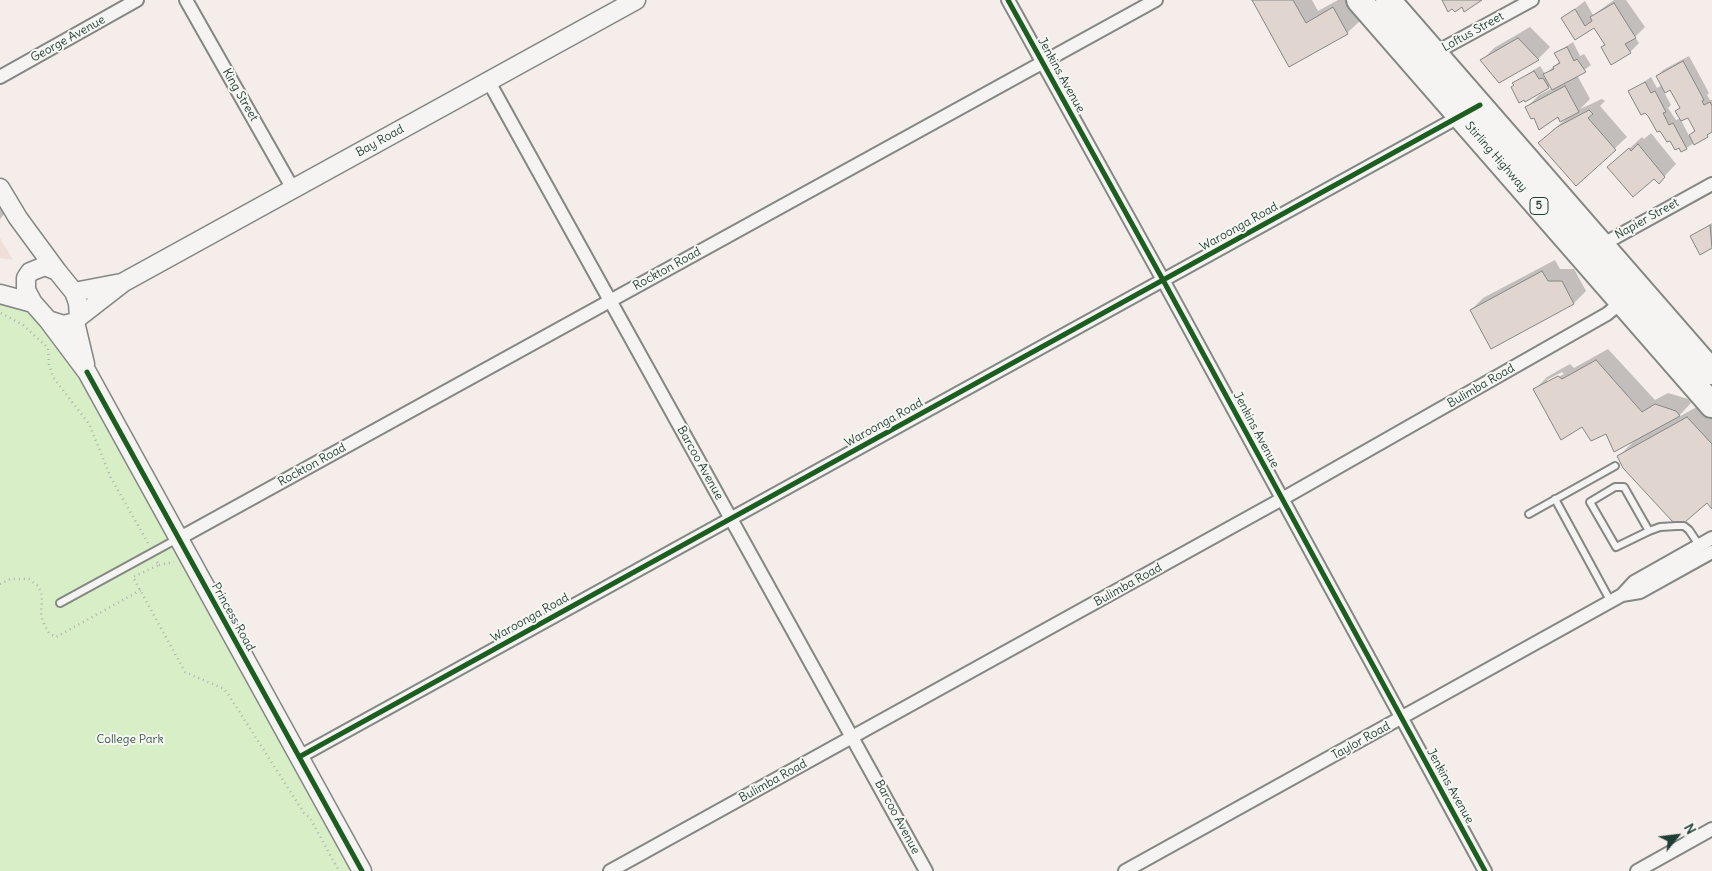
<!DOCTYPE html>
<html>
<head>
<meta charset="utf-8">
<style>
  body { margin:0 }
  #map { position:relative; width:1712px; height:871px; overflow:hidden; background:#f4edea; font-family:Delius,sans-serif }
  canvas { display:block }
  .north { position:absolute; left:1652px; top:811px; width:50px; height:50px; -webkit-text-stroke:4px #f6f6f2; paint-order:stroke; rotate:61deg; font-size:14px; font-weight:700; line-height:20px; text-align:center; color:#1f3d34 }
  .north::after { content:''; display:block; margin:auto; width:18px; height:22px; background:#1f3d34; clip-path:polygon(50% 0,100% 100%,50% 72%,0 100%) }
</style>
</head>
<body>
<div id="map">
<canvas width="1712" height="871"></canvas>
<div class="north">N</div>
</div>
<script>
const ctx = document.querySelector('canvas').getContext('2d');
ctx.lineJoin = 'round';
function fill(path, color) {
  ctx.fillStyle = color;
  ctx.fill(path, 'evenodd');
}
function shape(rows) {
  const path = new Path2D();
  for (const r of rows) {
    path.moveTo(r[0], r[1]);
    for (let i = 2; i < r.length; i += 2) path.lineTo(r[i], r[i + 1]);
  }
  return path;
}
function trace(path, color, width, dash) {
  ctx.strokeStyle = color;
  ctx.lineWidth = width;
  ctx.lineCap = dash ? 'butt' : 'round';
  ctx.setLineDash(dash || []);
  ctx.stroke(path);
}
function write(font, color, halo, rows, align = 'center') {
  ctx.font = font + ' Delius,sans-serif';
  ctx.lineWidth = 4;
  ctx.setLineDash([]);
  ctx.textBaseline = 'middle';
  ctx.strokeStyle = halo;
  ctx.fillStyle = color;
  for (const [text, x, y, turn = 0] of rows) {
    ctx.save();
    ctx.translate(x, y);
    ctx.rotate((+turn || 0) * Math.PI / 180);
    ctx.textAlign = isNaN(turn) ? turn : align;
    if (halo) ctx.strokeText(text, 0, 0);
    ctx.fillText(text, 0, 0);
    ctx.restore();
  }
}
fill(shape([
  [0,238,13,260,0,258]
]), '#eedfd9');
fill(shape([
  [0,302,32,312,59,347,83,384,350,871,0,871]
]), '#d7eec7');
fill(shape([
  [1253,0,1312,0,1318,11,1338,0,1348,0,1360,21,1347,33,1289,65],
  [1614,0,1626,0,1645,27,1635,37,1639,43,1630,52,1606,44,1595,26,1575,38,1563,18,1585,1,1593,15],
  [1530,27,1550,47,1538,59,1482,60,1494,48],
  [1573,42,1580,56,1584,54,1591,65,1577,75,1590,99,1580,109,1602,99,1605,101,1600,106,1627,137,1576,184,1552,131,1566,119,1559,115,1535,116,1526,108,1539,95,1553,88,1551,84,1548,87,1514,83,1540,66,1545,74,1560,61,1556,53],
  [1689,56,1709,93,1707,95,1710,100,1712,100,1712,131,1682,151,1630,92,1651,77,1657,88,1662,85,1657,76,1663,70],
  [1671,88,1681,106,1677,111,1681,118,1676,120,1668,108,1671,105,1664,92],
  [1688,116,1696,130,1689,136,1681,120],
  [1651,133,1676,164,1659,182,1654,178,1608,168,1642,137,1644,139],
  [0,204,5,213,0,219],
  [1712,223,1712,247,1700,253,1691,237],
  [1555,260,1560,269,1574,269,1586,291,1574,303,1492,347,1471,310,1483,298],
  [1608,349,1655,400,1668,393,1688,399,1691,403,1677,418,1700,405,1712,418,1712,507,1707,501,1618,457,1634,441,1582,425,1534,390,1547,377,1570,364,1574,368],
  [1562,372,1564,374,1547,383,1547,380]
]), '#0003');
const building = shape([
  [1252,0,1293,0,1306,23,1333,7,1348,34,1289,67,1252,0],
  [1442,0,1482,0,1464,12,1462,7,1455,12,1452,9,1448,12,1442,0],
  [1614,3,1636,38,1625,44,1631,53,1611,65,1601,47,1605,45,1594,28,1575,40,1561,18,1575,9,1585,26,1592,21,1590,17,1614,3],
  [1518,38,1539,60,1499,83,1480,60,1518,38],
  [1567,47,1574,61,1577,59,1586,72,1552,90,1543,74,1554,69,1553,67,1560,63,1554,53,1567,47],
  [1683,61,1704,100,1702,101,1704,105,1710,102,1712,106,1712,132,1707,135,1708,137,1694,145,1689,135,1695,131,1688,118,1681,121,1675,111,1680,108,1670,90,1665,93,1656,76,1683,61],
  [1534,71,1539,79,1543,78,1549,88,1525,102,1524,100,1519,103,1511,87,1514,85,1512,83,1534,71],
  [1645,82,1651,93,1655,91,1666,112,1663,113,1669,125,1673,123,1687,149,1681,152,1679,148,1675,150,1670,141,1667,142,1660,131,1657,132,1648,116,1645,113,1641,115,1628,91,1645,82],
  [1565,86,1579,112,1560,122,1558,117,1539,130,1534,118,1531,119,1525,107,1565,86],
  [1589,110,1593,114,1588,118,1616,150,1576,186,1538,143,1557,127,1589,110],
  [1638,144,1665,177,1659,184,1654,179,1633,197,1607,167,1629,148,1631,151,1638,144],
  [1710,225,1712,248,1700,255,1690,236,1710,225],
  [1542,271,1548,281,1562,281,1574,304,1491,349,1470,310,1542,271],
  [1596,360,1642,412,1655,404,1676,411,1680,416,1614,452,1606,434,1591,441,1582,427,1561,440,1533,389,1558,376,1562,379,1596,360],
  [1687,417,1712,444,1712,509,1707,503,1685,522,1679,524,1672,521,1623,468,1617,456,1687,417]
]);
fill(building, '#e1d5d0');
trace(building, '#848784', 1);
const lane = shape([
  [1555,499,1611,602],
  [1529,514,1615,466],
  [1649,531,1624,487,1615,487,1590,502,1616,547,1649,531,1660,527,1677,526,1684,526,1689,530,1699,545],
  [60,603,177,539]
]);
const street = shape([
  [186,0,293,189],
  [1008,0,1163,280,1485,871],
  [1431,55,1532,0],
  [0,77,137,0],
  [489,82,926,871],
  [1598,247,1712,184],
  [178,539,1156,0],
  [1622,595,1634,582,1712,538],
  [299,757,1464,114],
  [610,871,1282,499,1607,314,1625,299],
  [1125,871,1622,595,1640,592,1712,552],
  [1637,871,1712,829]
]);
const secondary = shape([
  [0,188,18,218,57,271],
  [45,266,57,271,74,292,78,303,79,317,75,322,64,325,48,320,33,303,26,290,26,278,30,272,45,266],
  [74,292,121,283],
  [0,294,33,303],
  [79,317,124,282,636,0],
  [48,320,87,372,362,871],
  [75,322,85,364]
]);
const highway = shape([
  [1359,0,1712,405],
  [1388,0,1712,372]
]);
trace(lane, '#848784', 10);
trace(street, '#848784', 16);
trace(secondary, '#848784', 21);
trace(highway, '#848784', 28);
trace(shape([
  [1,313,23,325,48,348,49,365,53,377,89,424,111,478,148,543],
  [157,562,159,565,133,577,185,672,224,689,228,694,304,813,310,818,339,871],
  [159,565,174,562],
  [0,584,10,579,29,579,38,586,42,595,41,616,45,626,49,633,56,637,141,590]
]), '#b0b2b0', 2.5, [1, 4]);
trace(lane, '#f5f4f2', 6);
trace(street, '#f5f4f2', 12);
trace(secondary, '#f5f4f2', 18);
trace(highway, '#f5f4f2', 24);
trace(shape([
  [1008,0,1163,280,1485,871],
  [87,372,362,871],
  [299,757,1480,105]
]), '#1b5e20', 5);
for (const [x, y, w] of [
  [1539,206,18]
]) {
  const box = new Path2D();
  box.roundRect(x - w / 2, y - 8.5, w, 17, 4);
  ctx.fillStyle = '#f6f6f2';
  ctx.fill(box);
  trace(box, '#1f3d34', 1);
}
write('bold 11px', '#1f3d34', null, [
  ["5",1539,206]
]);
write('12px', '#1f3d34', '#f6f6f2', [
  ["Loftus Street",1473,32,-29],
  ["George Avenue",68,39,-29],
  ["Jenkins Avenue",1061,75,61],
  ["King Street",240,95,60],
  ["Bay Road",380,141,-29],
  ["Stirling Highway",1496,157,49],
  ["Napier Street",1647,219,-29],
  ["Waroonga Road",1239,227,-29],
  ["Rockton Road",667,269,-29],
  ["Bulimba Road",1481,386,-30],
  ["Waroonga Road",884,423,-29],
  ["Jenkins Avenue",1256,430,62],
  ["Barcoo Avenue",700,463,61],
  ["Rockton Road",312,465,-29],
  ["Bulimba Road",1128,585,-29],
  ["Princess Road",233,617,61],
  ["Waroonga Road",530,618,-29],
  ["Taylor Road",1361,741,-29],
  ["Bulimba Road",773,781,-29],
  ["Jenkins Avenue",1450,786,61],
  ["Barcoo Avenue",897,817,62]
]);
write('12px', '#375846', '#f6f6f2', [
  ["College Park",130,740]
]);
</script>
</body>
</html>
